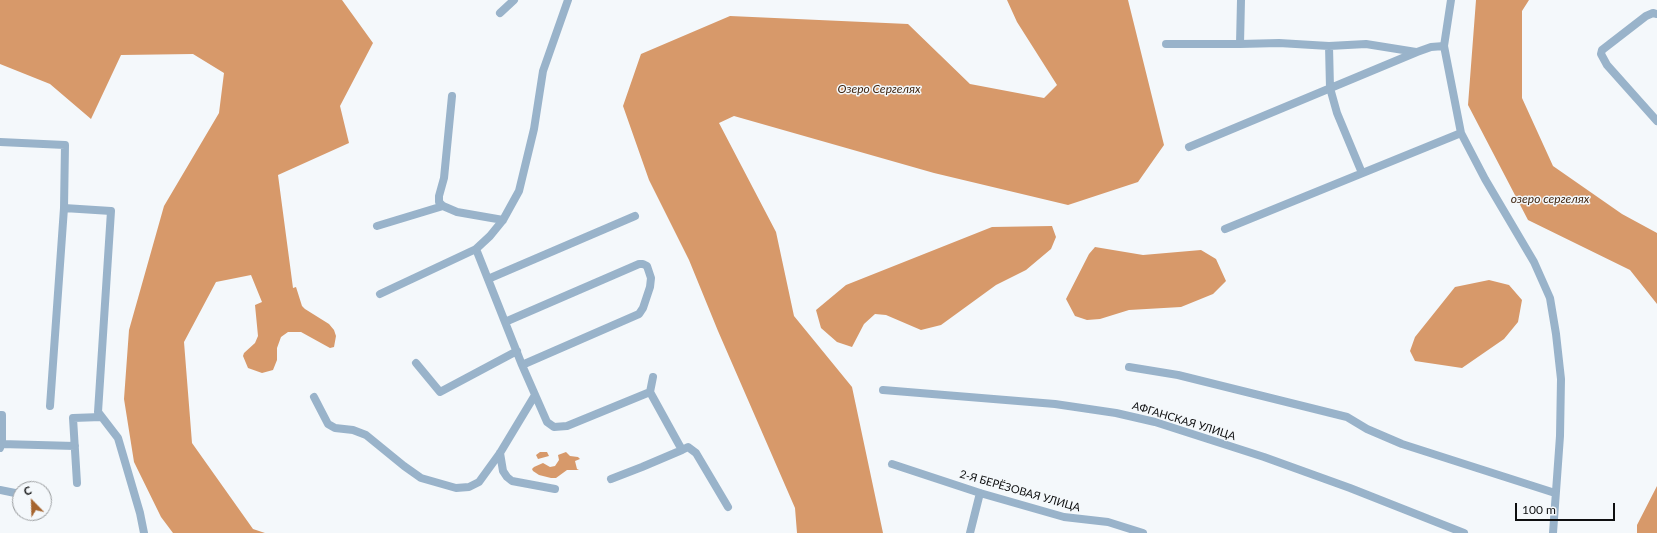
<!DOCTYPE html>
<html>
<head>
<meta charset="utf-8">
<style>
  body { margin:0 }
  #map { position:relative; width:1657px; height:533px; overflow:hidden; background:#f4f8fb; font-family:Lato,sans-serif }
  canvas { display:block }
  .north { position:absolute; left:12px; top:481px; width:40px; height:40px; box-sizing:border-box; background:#f4f8fb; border:1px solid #989b9d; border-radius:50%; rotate:337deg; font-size:11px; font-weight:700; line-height:16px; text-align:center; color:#0e0f10 }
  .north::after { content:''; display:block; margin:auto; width:14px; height:18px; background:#a6652f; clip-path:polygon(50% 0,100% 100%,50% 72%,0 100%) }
  .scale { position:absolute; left:1515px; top:503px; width:100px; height:18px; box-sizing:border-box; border:2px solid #0e0f10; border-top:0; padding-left:5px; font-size:12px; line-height:14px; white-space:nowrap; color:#0e0f10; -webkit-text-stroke:3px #f4f8fb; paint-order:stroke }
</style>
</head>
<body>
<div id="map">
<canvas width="1657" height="533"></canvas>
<div class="north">С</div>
<div class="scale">100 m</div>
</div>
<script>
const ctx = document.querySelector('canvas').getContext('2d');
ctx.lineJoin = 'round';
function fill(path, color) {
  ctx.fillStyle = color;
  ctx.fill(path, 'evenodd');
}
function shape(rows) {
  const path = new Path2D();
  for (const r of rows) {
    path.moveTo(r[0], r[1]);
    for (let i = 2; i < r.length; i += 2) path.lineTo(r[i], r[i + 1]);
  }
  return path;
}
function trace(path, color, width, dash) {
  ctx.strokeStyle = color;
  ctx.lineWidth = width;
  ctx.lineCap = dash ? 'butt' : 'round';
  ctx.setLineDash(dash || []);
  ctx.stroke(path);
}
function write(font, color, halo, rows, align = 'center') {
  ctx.font = font + ' Lato,sans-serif';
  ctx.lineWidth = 3;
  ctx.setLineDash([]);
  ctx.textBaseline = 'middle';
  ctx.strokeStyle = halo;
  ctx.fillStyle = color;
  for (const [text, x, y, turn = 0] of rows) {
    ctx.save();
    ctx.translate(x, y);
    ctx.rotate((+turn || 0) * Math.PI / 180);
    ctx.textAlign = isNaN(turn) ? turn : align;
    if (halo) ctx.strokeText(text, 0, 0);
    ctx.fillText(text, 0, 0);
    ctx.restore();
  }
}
fill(shape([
  [0,0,342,0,373,43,340,106,349,143,278,175,293,288,296,287,302,306,305,309,329,324,334,330,336,336,334,347,330,348,301,332,288,332,281,337,277,348,277,360,273,370,262,373,248,368,243,356,244,353,255,343,258,336,255,305,262,302,251,275,216,282,184,342,192,443,253,529,265,533,173,533,161,517,134,462,124,399,129,330,164,206,219,113,224,73,193,54,121,55,91,119,50,84,0,64],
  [1007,0,1128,0,1164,145,1138,182,1068,205,934,173,734,116,719,123,776,232,794,316,852,387,883,533,797,533,795,508,718,331,689,260,649,180,623,106,641,54,730,16,908,24,970,84,1044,98,1057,85,1017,22],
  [1476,0,1529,0,1522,11,1522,98,1553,166,1622,214,1657,233,1657,304,1630,270,1528,220,1468,105],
  [1052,226,1056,237,1051,249,1026,270,996,285,941,325,921,330,886,315,875,314,864,324,852,347,837,342,821,328,816,310,846,285,992,227],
  [1095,247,1143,255,1201,250,1216,259,1226,281,1213,294,1181,307,1129,310,1100,319,1087,320,1075,316,1066,299,1089,254],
  [1489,280,1509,285,1522,300,1518,322,1504,339,1462,368,1415,361,1410,351,1415,337,1455,287],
  [540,452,547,452,549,456,538,459,536,455],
  [566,452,570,456,578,457,580,459,575,461,577,469,579,470,567,470,556,478,551,478,539,475,533,471,532,469,534,467,543,463,550,467,555,466,559,460,558,455],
  [1657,486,1657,533,1637,533,1637,525]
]), '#d7996a');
trace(shape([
  [1451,0,1444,46,1461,133,1485,179,1534,262,1550,298,1556,334,1561,379,1560,436,1553,533],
  [500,13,514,0],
  [1657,14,1653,13,1646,16,1602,50,1601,54,1607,65,1657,121],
  [1166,44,1240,44,1241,0],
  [1240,44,1279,43,1329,46,1366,44,1416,52],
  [1329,46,1330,88,1337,113,1362,173],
  [0,142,65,145,64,208,50,406],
  [1189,147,1417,52,1431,47,1444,46],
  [443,206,439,202,439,196,444,178,452,96],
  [64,208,111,211,98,412,118,438,140,513,144,533],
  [377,226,443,206,457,212,503,220],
  [1225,229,1461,133],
  [476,249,522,365,547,422,554,427,567,426,650,392,653,377],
  [488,279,635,216],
  [380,294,476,249,490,236,503,220,519,191,534,129,543,71,568,0],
  [505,322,639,264,643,264,647,266,651,278,650,287,643,308,639,314,522,365],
  [416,363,440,392,517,351],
  [1129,367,1178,375,1347,417,1367,429,1402,444,1555,493],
  [883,390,1055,404,1116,413,1155,422,1264,457,1350,488,1464,533],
  [314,397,328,424,335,428,353,430,366,435,404,466,421,478,456,488,469,487,479,482,500,453,535,395],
  [0,415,2,415,2,440,0,448],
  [1,444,75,446],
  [682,450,688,447,696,453,728,507],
  [500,453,503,471,507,477,512,481,555,489],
  [892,464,980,493,1064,517,1108,522,1143,533],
  [611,479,642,467,682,450,650,392],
  [77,483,73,418,101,417],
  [0,490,20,494],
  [970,533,980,493]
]), '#99b3ca', 8);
write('11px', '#0e0f10', '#f4f8fb', [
  ["АФГАНСКАЯ УЛИЦА",1184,421,17],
  ["2-Я БЕРЁЗОВАЯ УЛИЦА",1020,491,16]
]);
write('italic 12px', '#3f2510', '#f4f8fb', [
  ["Озеро Сергелях",879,89],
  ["озеро сергелях",1550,199]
]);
</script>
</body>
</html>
